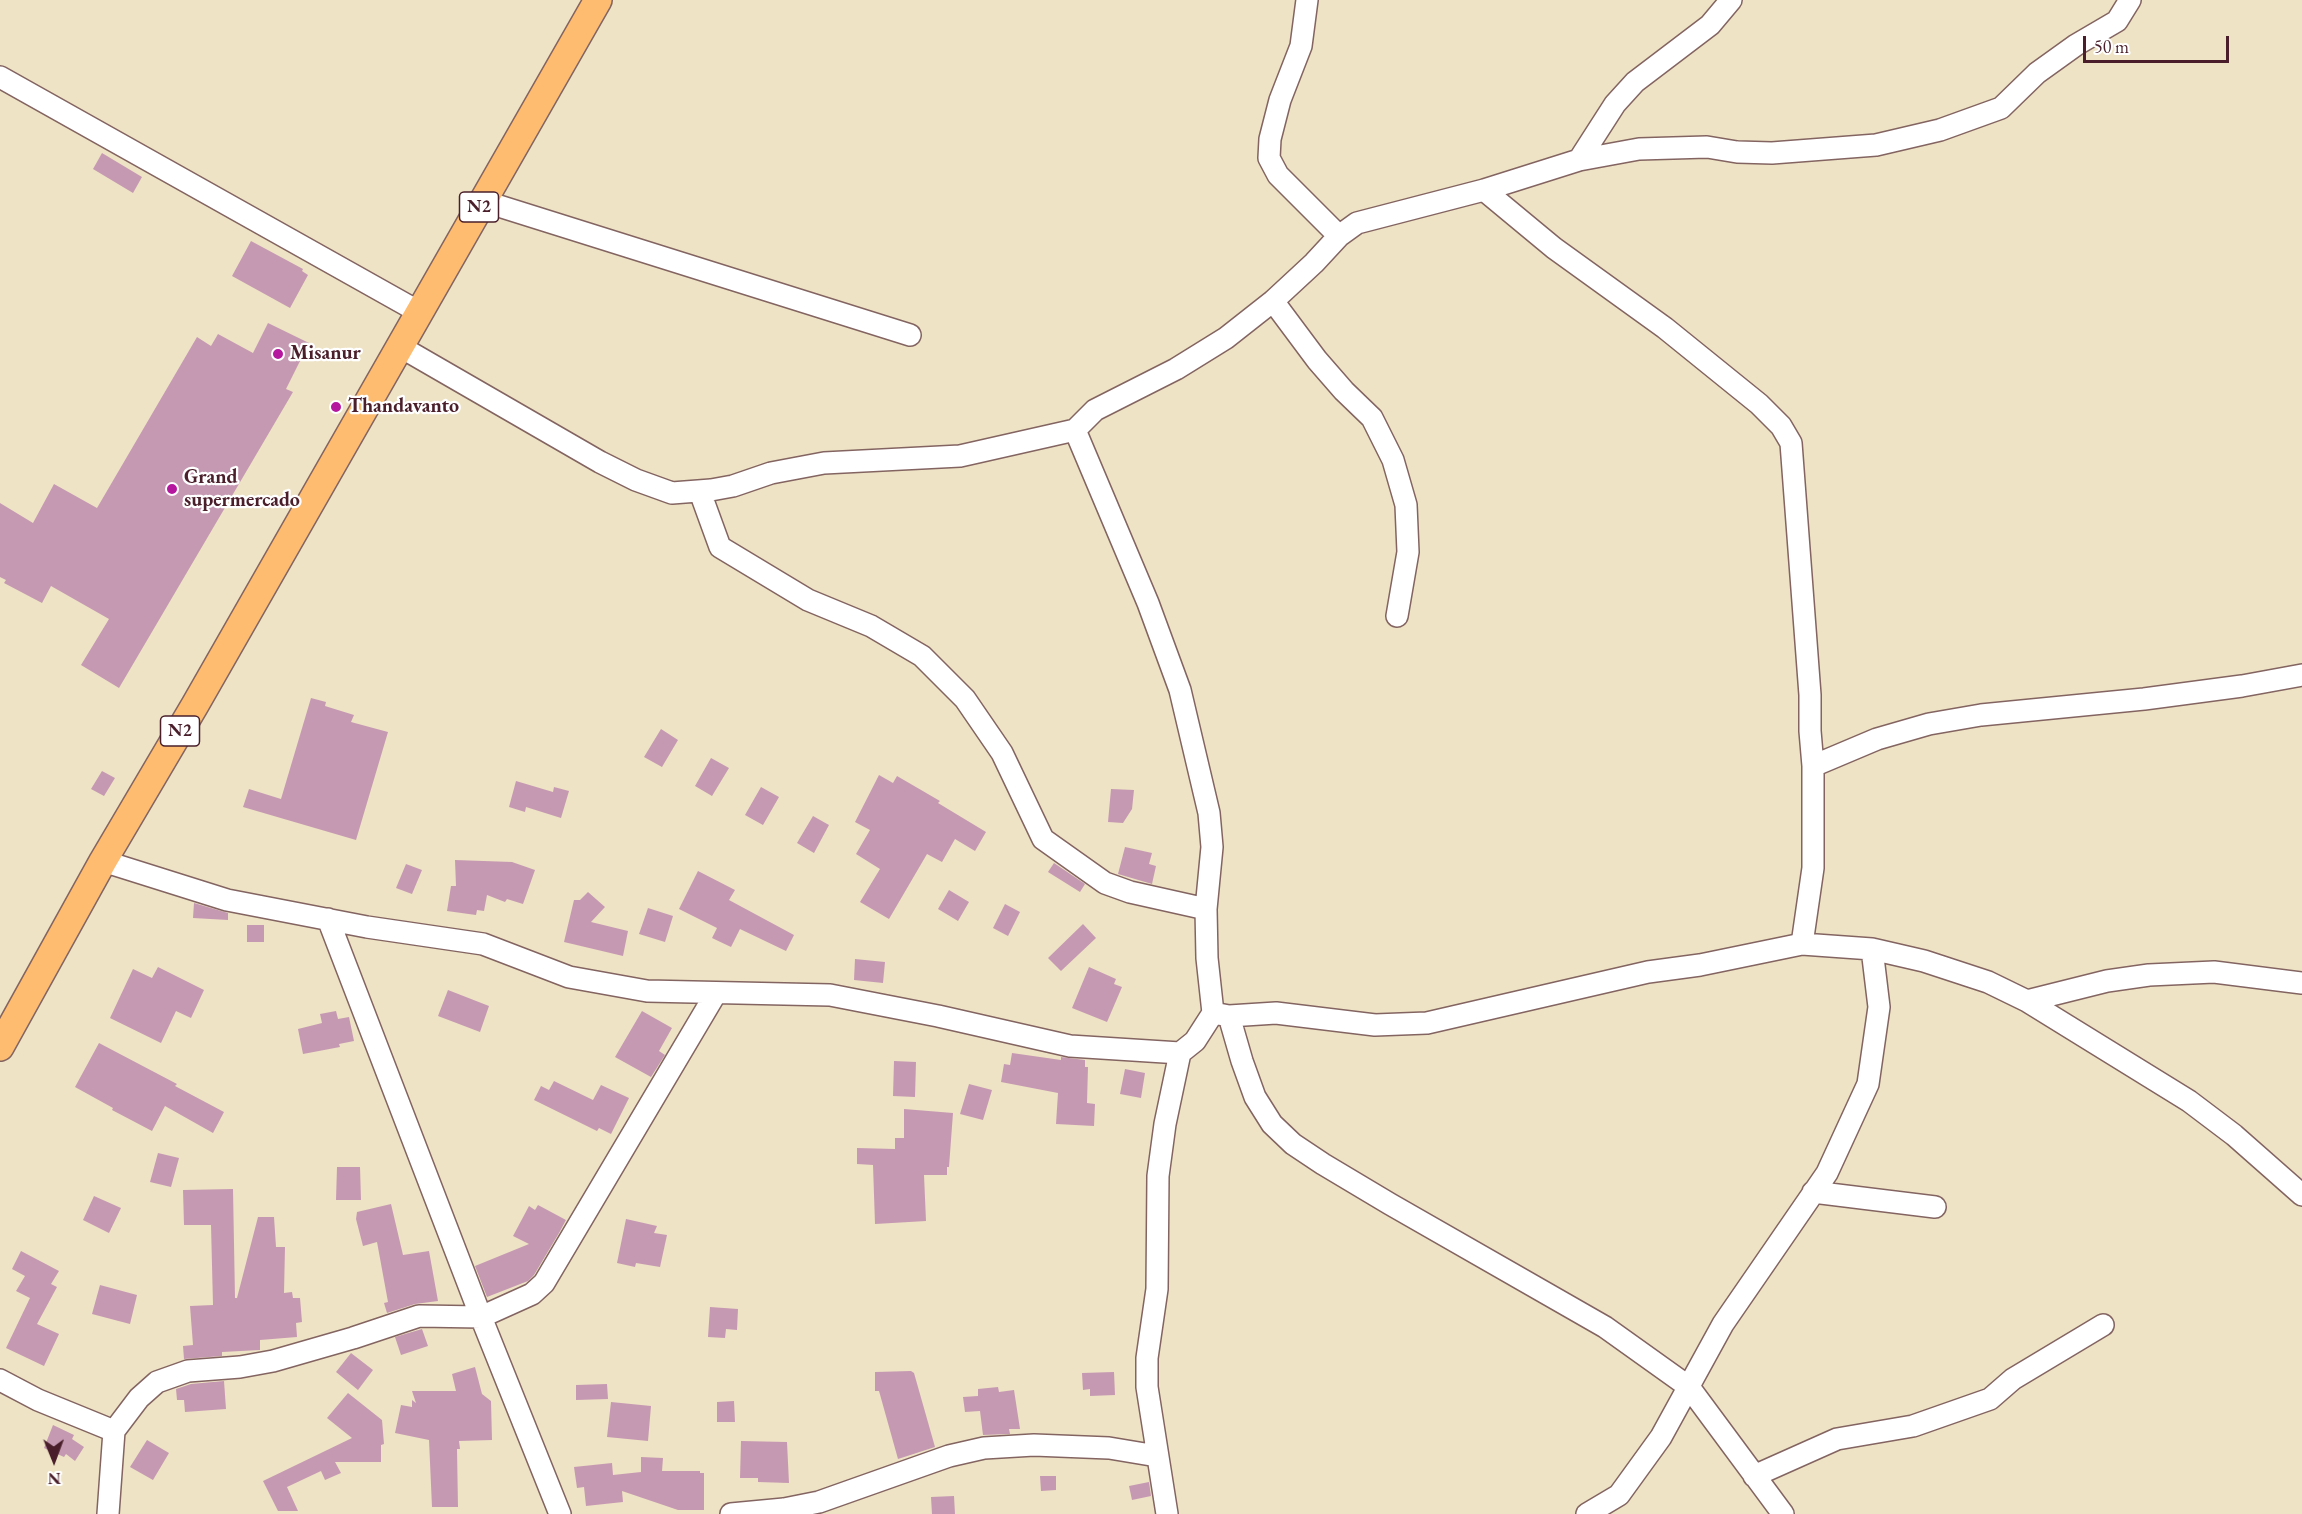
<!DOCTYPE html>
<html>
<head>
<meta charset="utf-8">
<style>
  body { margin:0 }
  #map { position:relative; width:2302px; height:1514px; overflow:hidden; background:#eee3c5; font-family:"EB Garamond",serif }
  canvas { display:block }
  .north { position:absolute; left:24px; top:1430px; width:60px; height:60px; -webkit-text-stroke:4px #fff; paint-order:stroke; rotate:179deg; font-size:16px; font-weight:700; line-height:24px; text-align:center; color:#4a1f2b }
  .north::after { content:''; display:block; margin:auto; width:21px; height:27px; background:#4a1f2b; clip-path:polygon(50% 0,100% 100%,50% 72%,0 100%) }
  .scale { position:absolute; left:2083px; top:36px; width:146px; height:27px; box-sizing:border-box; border:3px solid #4a1f2b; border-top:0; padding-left:8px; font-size:18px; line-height:21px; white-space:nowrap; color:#4a1f2b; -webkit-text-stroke:4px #fff; paint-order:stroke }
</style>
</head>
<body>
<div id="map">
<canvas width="2302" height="1514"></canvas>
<div class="north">N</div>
<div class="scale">50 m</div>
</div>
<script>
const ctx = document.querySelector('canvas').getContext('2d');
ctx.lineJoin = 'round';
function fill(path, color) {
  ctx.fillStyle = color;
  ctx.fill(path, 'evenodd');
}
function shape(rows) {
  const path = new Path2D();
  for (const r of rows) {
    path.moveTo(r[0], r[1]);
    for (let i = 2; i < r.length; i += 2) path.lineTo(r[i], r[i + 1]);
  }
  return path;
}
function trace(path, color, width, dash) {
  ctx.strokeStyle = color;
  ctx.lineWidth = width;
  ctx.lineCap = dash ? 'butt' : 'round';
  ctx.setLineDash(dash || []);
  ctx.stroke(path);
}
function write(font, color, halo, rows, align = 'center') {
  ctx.font = font + ' "EB Garamond",serif';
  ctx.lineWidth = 4.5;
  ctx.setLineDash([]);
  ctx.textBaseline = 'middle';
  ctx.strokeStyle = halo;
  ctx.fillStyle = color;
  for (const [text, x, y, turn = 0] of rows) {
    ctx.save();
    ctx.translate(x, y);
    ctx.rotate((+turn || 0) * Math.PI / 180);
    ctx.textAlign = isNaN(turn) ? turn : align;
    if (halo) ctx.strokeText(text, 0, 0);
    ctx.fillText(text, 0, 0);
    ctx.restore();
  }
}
fill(shape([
  [102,153,142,177,133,193,93,169],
  [251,241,303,269,302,271,308,275,290,308,232,276],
  [268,323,309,343,286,389,293,392,119,688,81,665,109,619,51,586,42,603,4,583,6,580,0,577,0,503,33,523,54,484,97,508,197,337,211,346,218,334,253,353],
  [311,698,326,702,325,706,354,715,351,722,388,732,356,840,243,807,249,789,281,799],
  [661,729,678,740,662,767,644,757],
  [711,758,729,768,712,796,695,786],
  [102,771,115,778,104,796,91,789],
  [879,775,893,783,897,776,940,801,938,803,986,832,975,851,955,839,942,862,927,854,889,919,860,902,880,869,856,854,870,830,855,822],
  [516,781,553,792,554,787,569,791,561,818,526,807,525,812,509,807],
  [761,787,779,797,763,825,745,815],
  [1111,789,1134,790,1132,809,1123,823,1108,822],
  [813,816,829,825,814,853,797,843],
  [1125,847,1152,853,1149,864,1156,866,1152,884,1118,874],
  [455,860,512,862,535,870,523,904,507,899,505,902,487,895,484,911,477,910,476,915,447,911,451,886,456,886],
  [1054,863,1085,884,1080,892,1048,872],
  [406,864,422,870,412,894,396,888],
  [698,871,735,890,729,900,794,935,786,951,740,929,731,947,712,938,717,928,679,909],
  [949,890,969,902,958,921,938,909],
  [588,892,605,907,591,922,628,931,623,956,564,942,574,900,580,900],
  [194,903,228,913,228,920,193,918],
  [1005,904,1020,912,1008,936,993,928],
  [648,908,673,916,665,942,639,934],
  [1083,924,1096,938,1061,971,1048,958],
  [247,925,264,925,264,942,247,942],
  [855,959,885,962,883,983,854,980],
  [158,967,204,990,191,1018,176,1011,161,1043,110,1018,133,969,152,978],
  [1089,967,1116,979,1114,984,1122,987,1107,1022,1072,1008],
  [448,990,489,1006,480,1032,438,1016],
  [336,1011,338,1019,349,1017,354,1041,339,1044,340,1047,303,1054,298,1029,322,1023,320,1014],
  [642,1011,672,1028,659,1051,665,1055,651,1077,615,1057],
  [99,1043,177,1084,175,1086,224,1112,213,1133,165,1106,152,1131,112,1110,113,1108,75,1087],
  [1012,1053,1061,1060,1061,1057,1085,1060,1085,1067,1088,1067,1087,1103,1095,1104,1094,1126,1056,1124,1058,1093,1001,1082,1004,1064,1010,1065],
  [894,1061,916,1062,915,1097,893,1096],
  [1125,1069,1145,1073,1141,1098,1120,1094],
  [554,1081,593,1100,601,1085,629,1098,611,1134,599,1128,597,1131,534,1100,541,1086,549,1090],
  [969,1084,992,1090,983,1120,960,1114],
  [904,1109,953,1113,949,1167,947,1167,947,1175,924,1175,926,1221,875,1224,873,1165,857,1164,857,1148,895,1149,895,1138,904,1138],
  [158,1153,179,1158,171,1187,150,1182],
  [337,1167,360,1167,361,1200,336,1200],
  [233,1189,235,1298,237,1298,258,1217,274,1217,276,1247,285,1247,284,1293,292,1292,293,1298,300,1298,302,1322,296,1323,297,1337,260,1340,260,1350,222,1352,222,1356,184,1359,183,1346,193,1345,190,1306,213,1305,211,1225,184,1225,183,1190],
  [94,1196,121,1208,109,1233,83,1220],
  [391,1204,403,1255,429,1251,438,1301,415,1304,387,1313,384,1303,388,1302,377,1242,363,1246,356,1219,357,1212],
  [538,1205,566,1220,559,1233,534,1275,528,1281,487,1297,475,1266,529,1244,513,1236,529,1206,535,1210],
  [626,1219,657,1226,654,1233,667,1235,660,1267,636,1263,635,1267,617,1263],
  [21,1251,59,1271,51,1284,57,1287,37,1324,59,1334,44,1366,6,1348,30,1298,16,1291,25,1276,12,1269],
  [100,1285,137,1295,130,1324,92,1314],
  [710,1307,738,1309,737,1330,726,1329,725,1338,708,1337],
  [422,1329,428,1346,401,1355,395,1337],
  [351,1353,373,1370,358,1390,336,1372],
  [475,1367,482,1394,491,1401,492,1440,459,1441,460,1449,457,1449,458,1507,432,1507,429,1440,395,1433,401,1405,412,1407,412,1400,416,1403,412,1391,456,1391,452,1374],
  [911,1371,914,1373,935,1447,898,1459,879,1391,875,1391,875,1372],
  [1114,1372,1115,1395,1090,1396,1090,1389,1083,1390,1082,1373],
  [224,1381,226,1409,185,1412,184,1400,177,1400,176,1389,191,1384],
  [607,1384,608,1399,576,1400,576,1385],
  [998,1387,999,1392,1014,1390,1020,1429,1009,1429,1010,1434,983,1435,980,1411,965,1412,963,1397,978,1396,978,1389],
  [348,1393,382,1420,384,1444,381,1445,381,1462,335,1462,341,1473,325,1480,321,1471,287,1487,298,1511,278,1511,263,1481,352,1438,327,1418],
  [734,1401,735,1422,717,1422,717,1402],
  [611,1402,651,1406,648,1441,607,1437],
  [53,1425,74,1435,72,1439,84,1447,75,1461,66,1454,64,1457,44,1448],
  [147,1440,169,1453,153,1480,130,1467],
  [741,1441,787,1442,789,1483,758,1482,758,1478,740,1478],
  [641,1457,663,1458,662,1471,700,1471,700,1473,704,1473,704,1510,678,1510,622,1491,623,1502,586,1506,584,1487,577,1488,574,1467,612,1463,613,1475,641,1472],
  [1040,1476,1056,1476,1056,1490,1041,1491],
  [1149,1482,1151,1496,1132,1500,1129,1486],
  [954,1496,955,1514,932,1514,931,1497]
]), '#c699b2');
const minor = shape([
  [1307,0,1301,46,1280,100,1270,139,1269,158,1278,175,1339,236],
  [0,77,419,312],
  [1579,160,1615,104,1635,82,1710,25,1731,0],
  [1484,190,1554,248,1665,328,1759,404,1781,426,1791,443,1810,695,1810,731,1813,766,1813,868,1802,944],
  [483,201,910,335],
  [1273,301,1317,360,1344,391,1372,418,1393,460,1406,505,1408,552,1397,616],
  [399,346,600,462,636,480,672,493,711,490,733,486,771,473,824,463,960,456,1075,430,1095,410,1176,369,1226,338,1273,301,1314,263,1339,236,1357,223,1484,190,1579,160,1639,149,1707,147,1737,152,1772,153,1876,145,1940,130,2001,108,2037,73,2076,45,2117,21,2130,0],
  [1075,430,1148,603,1180,690,1209,813,1212,847,1206,909,1207,958,1213,1013,1195,1041,1180,1053,1165,1124,1158,1176,1157,1289,1147,1358,1147,1387,1167,1514],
  [700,492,720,547,808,600,871,626,922,656,965,699,1002,753,1043,839,1105,883,1130,892,1206,909],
  [1813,766,1877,739,1929,724,1981,715,2144,699,2242,686,2302,675],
  [103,861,227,900,367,927,483,944,569,977,647,991,830,995,938,1016,1070,1046,1180,1053],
  [328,919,481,1317,560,1514],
  [2027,1001,2107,981,2149,975,2214,972,2302,983],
  [1213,1013,1229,1016,1276,1013,1375,1025,1427,1023,1648,972,1700,965,1802,944,1872,949,1924,961,1988,982,2027,1001,2189,1101,2234,1135,2302,1195],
  [1229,1016,1242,1061,1255,1097,1272,1124,1293,1144,1323,1164,1390,1204,1605,1327,1689,1387,1783,1514],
  [1813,1192,1935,1207],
  [0,1380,38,1400,114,1431],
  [1754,1476,1837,1439,1913,1426,1990,1399,2013,1379,2103,1325],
  [108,1514,114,1431,139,1398,157,1382,188,1371,240,1367,273,1361,353,1338,419,1316,481,1317,532,1294,544,1283,716,993],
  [731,1514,784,1509,819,1502,949,1456,984,1448,1034,1445,1109,1448,1157,1456],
  [1587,1514,1619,1495,1661,1437,1723,1324,1827,1173,1868,1084,1879,1007,1872,949]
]);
const major = shape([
  [0,1047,103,861,195,705,598,0]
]);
trace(minor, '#836461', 24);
trace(major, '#836461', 30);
trace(minor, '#fff', 21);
trace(major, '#febc70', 27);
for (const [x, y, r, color] of [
  [278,354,6,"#b5179e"],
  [336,407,6,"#b5179e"],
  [172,489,6,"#b5179e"]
]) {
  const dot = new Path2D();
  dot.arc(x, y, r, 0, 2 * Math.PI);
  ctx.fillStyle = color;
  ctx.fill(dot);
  trace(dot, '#fff', 2);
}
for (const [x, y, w] of [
  [479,207,39],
  [180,731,39]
]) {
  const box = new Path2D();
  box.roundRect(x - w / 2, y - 15, w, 30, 4.5);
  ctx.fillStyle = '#fff';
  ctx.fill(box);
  trace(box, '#4a1f2b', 1.5);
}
write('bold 18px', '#4a1f2b', null, [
  ["N2",479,207],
  ["N2",180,731]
]);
write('bold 20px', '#4a1f2b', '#fff', [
  ["Misanur",290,354],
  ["Thandavanto",348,407],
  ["Grand",184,478],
  ["supermercado",184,501]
], 'left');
</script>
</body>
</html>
